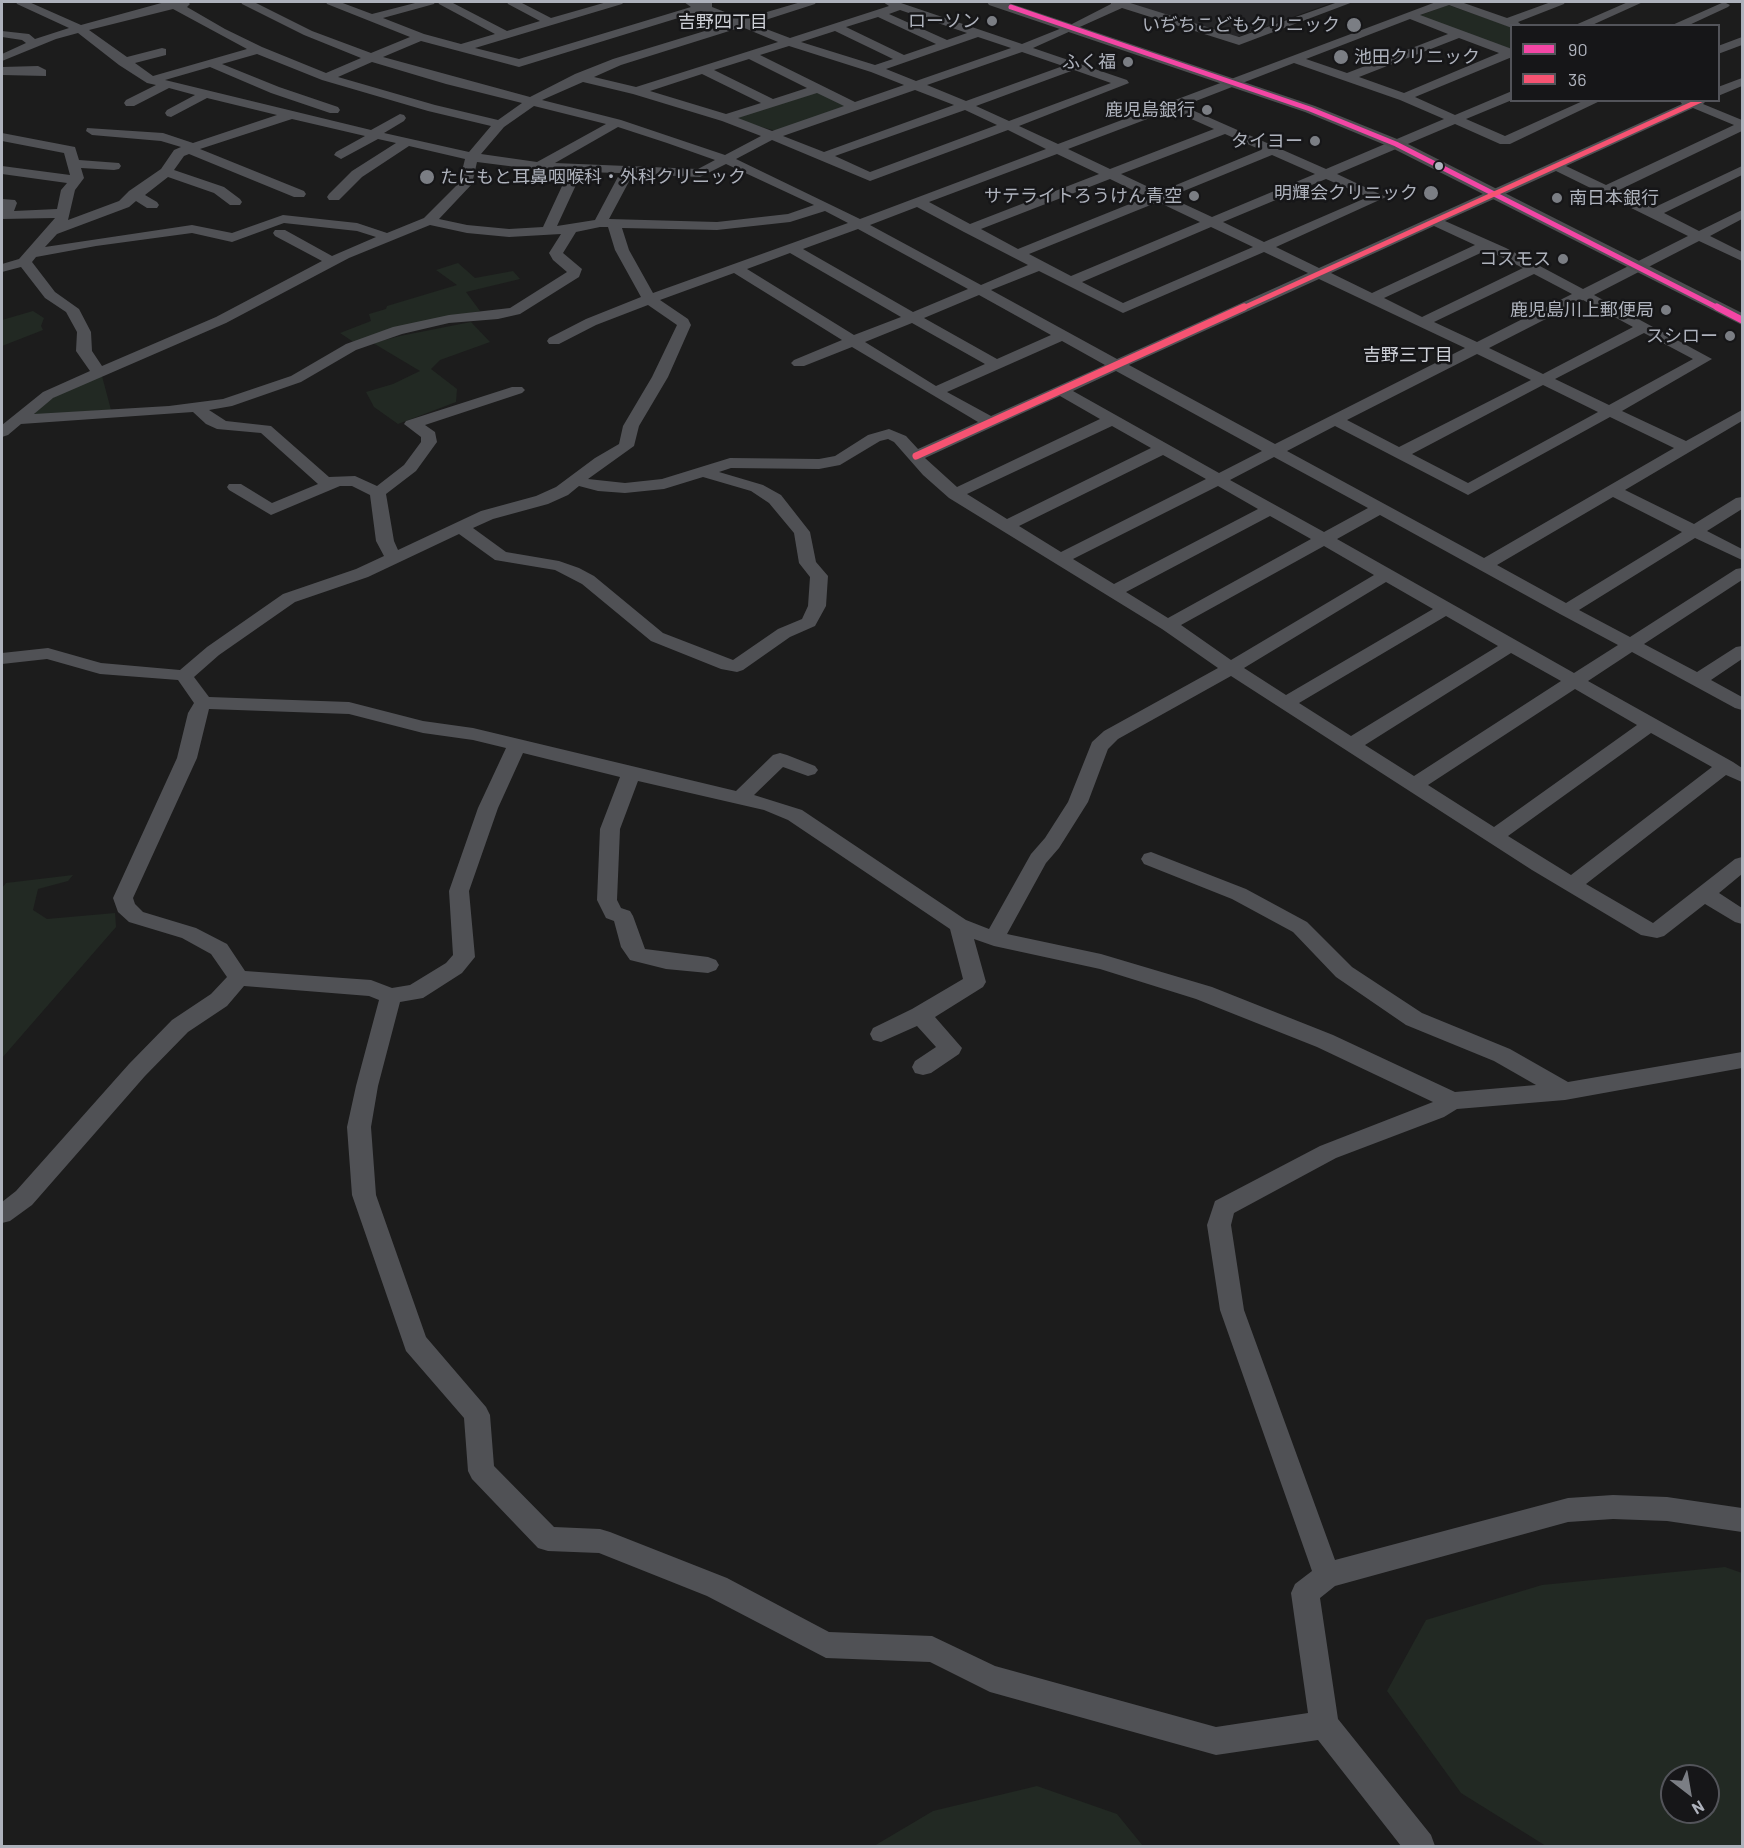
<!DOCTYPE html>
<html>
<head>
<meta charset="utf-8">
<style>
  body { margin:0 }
  #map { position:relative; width:1744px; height:1848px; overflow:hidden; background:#1c1c1c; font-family:Barlow,sans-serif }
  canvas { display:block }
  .frame { position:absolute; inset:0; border:3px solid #aeb2bc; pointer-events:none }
  .legend { position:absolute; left:1510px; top:24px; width:210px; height:78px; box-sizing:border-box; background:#161618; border:2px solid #53545a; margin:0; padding:8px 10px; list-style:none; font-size:18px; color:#aeb2bc }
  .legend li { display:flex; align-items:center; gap:12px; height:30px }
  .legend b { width:30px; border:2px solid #53545a }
  .north { position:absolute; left:1660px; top:1764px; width:60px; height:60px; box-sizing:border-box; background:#161618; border:2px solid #53545a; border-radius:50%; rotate:149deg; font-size:16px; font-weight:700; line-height:24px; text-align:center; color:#aeb2bc }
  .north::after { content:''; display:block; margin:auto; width:21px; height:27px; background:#7b7e84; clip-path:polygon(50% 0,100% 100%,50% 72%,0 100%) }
</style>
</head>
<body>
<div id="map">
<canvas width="1744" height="1848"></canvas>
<div class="frame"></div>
<ul class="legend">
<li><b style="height:8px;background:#f346a5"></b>90</li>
<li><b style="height:8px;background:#f65372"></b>36</li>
</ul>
<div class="north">N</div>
</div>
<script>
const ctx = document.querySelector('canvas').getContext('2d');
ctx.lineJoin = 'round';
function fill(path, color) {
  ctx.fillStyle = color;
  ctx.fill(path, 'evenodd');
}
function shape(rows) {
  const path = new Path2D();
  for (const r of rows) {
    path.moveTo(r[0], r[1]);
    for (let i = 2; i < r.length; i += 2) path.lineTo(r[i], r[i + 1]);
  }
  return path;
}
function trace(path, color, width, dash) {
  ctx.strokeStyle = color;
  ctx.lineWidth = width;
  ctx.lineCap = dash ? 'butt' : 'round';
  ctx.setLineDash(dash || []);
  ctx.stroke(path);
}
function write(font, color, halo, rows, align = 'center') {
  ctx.font = font + ' Barlow,"Noto Sans JP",sans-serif';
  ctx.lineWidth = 5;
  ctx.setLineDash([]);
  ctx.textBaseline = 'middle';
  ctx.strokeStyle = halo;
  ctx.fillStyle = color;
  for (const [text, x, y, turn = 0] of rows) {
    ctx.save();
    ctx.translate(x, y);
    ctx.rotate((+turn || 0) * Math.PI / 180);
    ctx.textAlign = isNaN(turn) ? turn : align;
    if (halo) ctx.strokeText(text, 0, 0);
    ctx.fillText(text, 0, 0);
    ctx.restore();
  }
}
fill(shape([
  [1124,2,1334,2,1237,37]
]), '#262628');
fill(shape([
  [1448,5,1511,27,1511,49,1421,17,1421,15],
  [818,92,846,106,776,131,737,120,738,117],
  [458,263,475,278,513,271,520,279,466,292,480,311,398,329,355,343,340,333,371,321,369,314,386,309,387,306,457,285,436,270],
  [33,311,44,318,41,326,43,330,2,346,2,320],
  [471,322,490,342,440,360,431,369,457,389,456,402,398,424,374,407,366,392,393,384,420,371,373,343,400,336],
  [102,376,111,410,34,415,40,406,59,394],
  [73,875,68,881,38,889,33,910,47,919,115,913,116,927,2,1058,2,888,6,883],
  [1725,1567,1742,1573,1742,1846,1546,1846,1461,1793,1387,1691,1426,1620,1542,1585],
  [1672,1776,1708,1776,1708,1812,1672,1812],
  [1037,1786,1117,1814,1143,1846,874,1846,933,1811]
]), '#222923');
fill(shape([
  [16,2,29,2,81,25,165,2,188,2,190,4,187,7,225,29,262,47,326,73,361,58,304,35,242,4,241,2,254,2,312,31,371,53,410,37,327,4,326,2,340,2,372,14,419,2,435,2,434,4,383,18,424,34,461,44,495,34,439,4,438,2,451,2,507,31,540,21,508,4,507,2,520,2,551,18,607,2,624,2,622,4,475,48,519,59,691,7,684,2,712,3,712,7,743,19,801,2,816,2,815,4,753,24,790,38,889,6,883,2,898,2,1022,44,1072,24,1111,4,1111,2,1127,2,1239,37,1338,2,1353,2,1239,45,1122,8,1033,48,1127,80,1129,83,1019,126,1058,144,1436,2,1461,2,1507,18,1551,2,1565,2,1564,4,1518,22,1523,26,1512,26,1512,28,1449,5,1420,15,1512,49,1512,57,1415,97,1455,115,1512,91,1512,100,1466,119,1505,136,1585,100,1602,100,1510,144,1500,144,1455,124,1337,174,1386,197,1276,247,1319,268,1682,104,1679,100,1707,100,1703,104,1742,120,1742,131,1617,191,1653,208,1742,166,1742,175,1664,213,1699,231,1742,210,1742,219,1710,236,1742,252,1742,261,1699,241,1594,295,1712,359,1622,411,1686,441,1742,410,1742,421,1625,490,1694,524,1736,498,1742,497,1742,509,1707,531,1742,549,1742,560,1695,538,1579,610,1630,637,1736,569,1742,568,1742,580,1644,644,1697,672,1736,647,1742,646,1742,659,1711,680,1742,697,1742,710,1735,708,1632,652,1588,681,1733,762,1742,768,1742,782,1726,775,1586,884,1653,923,1735,859,1742,857,1742,874,1719,893,1742,908,1742,924,1735,922,1705,904,1664,936,1657,938,1641,935,1532,870,1231,676,1118,739,1108,749,1088,802,1059,848,1046,863,1007,934,1101,954,1212,987,1333,1035,1455,1092,1536,1085,1494,1061,1406,1025,1336,977,1293,932,1232,899,1144,864,1141,859,1144,854,1151,852,1246,889,1307,922,1352,967,1422,1013,1510,1049,1568,1082,1742,1052,1742,1068,1565,1100,1457,1109,1444,1117,1336,1158,1234,1213,1231,1225,1244,1310,1335,1560,1568,1498,1613,1495,1667,1497,1742,1508,1742,1532,1667,1521,1613,1519,1568,1522,1335,1586,1320,1598,1338,1719,1431,1835,1435,1846,1401,1846,1318,1740,1216,1755,990,1692,930,1662,826,1658,707,1596,599,1553,548,1551,538,1548,472,1479,468,1471,464,1418,406,1351,352,1195,347,1127,356,1086,379,1000,369,996,244,986,227,1006,188,1032,145,1076,32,1205,10,1221,2,1223,2,1202,16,1191,129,1064,172,1020,211,994,227,977,211,954,182,938,129,922,118,912,113,898,177,758,188,713,194,703,178,680,100,674,47,659,2,664,2,653,48,648,101,663,180,670,207,647,283,594,356,569,384,556,376,541,370,495,352,486,340,486,271,515,229,490,227,487,229,484,241,484,272,503,318,484,261,433,217,429,206,424,193,412,21,424,8,435,2,437,2,425,43,392,90,371,76,351,77,332,66,312,45,298,21,267,2,272,2,264,19,259,55,218,2,219,2,199,15,200,17,203,14,211,57,209,61,190,67,183,2,174,2,166,70,175,64,153,2,141,2,133,75,147,79,160,119,163,121,166,119,169,114,170,81,168,84,178,75,190,68,220,119,201,129,191,161,169,174,150,181,147,161,141,92,135,86,131,87,128,163,133,193,143,277,115,207,98,171,117,167,116,165,113,167,110,195,95,169,88,134,106,126,106,124,103,126,100,156,85,147,83,119,65,78,33,56,39,2,61,2,54,26,43,22,40,2,37,2,31,29,34,35,39,69,28,17,4,16,2],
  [173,9,247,49,153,76,135,63,166,55,166,49,162,48,127,57,89,30,173,9],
  [900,10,967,33,947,40,889,14,900,10],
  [701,11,731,23,613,59,575,74,530,97,383,57,421,41,519,67,701,11],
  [878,17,936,44,904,55,846,27,878,17],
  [1410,19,1448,34,1347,73,1306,59,1410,19],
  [742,27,778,42,636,87,594,77,621,65,742,27],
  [835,31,893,59,875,65,801,42,835,31],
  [978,37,1011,48,916,81,886,69,978,37],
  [1459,38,1499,53,1404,93,1359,77,1459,38],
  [789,46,871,72,904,85,855,102,760,55,789,46],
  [1022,52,1063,66,966,101,927,85,1022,52],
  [257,54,322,80,428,111,491,126,469,152,384,133,404,121,406,118,404,115,400,114,371,130,165,80,210,67,271,93,330,113,338,113,340,110,338,107,279,87,222,64,257,54],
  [749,59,807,88,773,99,714,70,749,59],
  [372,62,446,84,522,103,498,120,435,105,338,77,372,62],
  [1294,63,1400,100,1444,119,1326,169,1183,106,1294,63],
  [1074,70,1111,83,1009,121,976,106,1074,70],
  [702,74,761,103,726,114,650,91,702,74],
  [583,82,633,94,722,121,761,136,725,155,621,120,542,100,583,82],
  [915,90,954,105,824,152,783,136,915,90],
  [817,93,844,106,772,131,738,118,817,93],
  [534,106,606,124,537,162,481,154,504,127,534,106],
  [1693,108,1734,125,1606,185,1566,166,1693,108],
  [965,110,997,125,870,172,835,156,965,110],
  [1171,110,1214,129,1110,169,1068,149,1171,110],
  [292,119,365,136,336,152,334,155,341,159,378,139,396,143,352,171,329,194,327,197,329,200,339,200,362,177,409,146,465,159,459,183,424,218,387,233,357,223,283,215,232,233,192,225,45,247,57,234,129,207,136,201,147,208,157,208,159,205,157,202,145,195,168,177,214,193,230,205,240,205,242,202,240,199,224,187,174,170,184,156,189,154,294,197,304,197,306,194,304,191,200,149,292,119],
  [618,127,667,143,715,160,698,169,555,163,618,127],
  [1008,130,1046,149,860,219,736,159,772,140,870,181,1008,130],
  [1225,134,1261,150,1159,192,1121,174,1225,134],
  [1057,154,1099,174,970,224,929,202,1057,154],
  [1272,155,1315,174,1212,217,1169,197,1272,155],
  [477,162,540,170,569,171,543,227,509,229,467,225,439,219,472,184,477,162],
  [726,164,814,205,788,214,717,222,609,219,633,174,700,177,726,164],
  [1556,171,1688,236,1583,289,1506,248,1445,221,1556,171],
  [582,172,620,173,595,220,557,226,582,172],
  [1110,179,1147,197,1018,249,981,229,1110,179],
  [1326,179,1368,197,1264,242,1223,222,1326,179],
  [1158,202,1200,222,1071,276,1029,254,1158,202],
  [917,207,964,232,1028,265,981,285,870,225,917,207],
  [825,211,848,223,653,293,629,250,622,228,717,230,790,222,825,211],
  [284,223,357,231,376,237,332,256,285,230,275,230,273,233,275,236,322,261,216,317,102,366,92,351,91,332,79,309,55,292,32,262,36,257,96,246,192,233,232,242,284,223],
  [430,225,467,233,509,237,561,234,549,253,553,260,567,272,510,308,449,315,393,327,346,344,291,376,223,399,169,406,34,414,53,398,226,323,349,258,430,225],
  [1434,226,1475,245,1372,293,1331,273,1434,226],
  [600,227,608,227,615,250,641,297,586,319,549,338,547,341,549,344,559,344,596,325,648,305,677,325,652,377,623,426,619,444,595,458,556,487,536,496,481,511,398,550,394,541,386,494,416,471,437,442,435,432,425,425,522,393,525,390,522,387,512,387,406,421,404,424,421,437,421,442,404,465,377,486,355,476,329,477,271,426,226,421,209,410,232,406,301,382,356,350,402,334,449,323,498,319,520,314,579,277,582,269,563,253,576,232,600,227],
  [1211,227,1253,247,1123,303,1082,282,1211,227],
  [858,229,968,289,913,312,803,249,858,229],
  [1487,250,1523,268,1422,317,1384,298,1487,250],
  [1264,252,1308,273,1117,359,991,290,1039,271,1123,313,1264,252],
  [790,253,901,317,854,335,747,269,790,253],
  [734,273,842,340,794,360,791,363,794,366,804,366,852,347,978,422,918,449,906,436,889,429,868,435,835,456,819,459,730,458,662,479,625,483,588,479,634,446,639,426,668,377,691,325,688,319,660,300,734,273],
  [1534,274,1572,294,1477,342,1434,322,1534,274],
  [1319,279,1465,348,1275,444,1129,365,1319,279],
  [979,295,1051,335,997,359,924,318,979,295],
  [1583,300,1633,327,1543,374,1489,348,1583,300],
  [912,323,985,364,936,386,865,342,912,323],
  [1644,333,1693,359,1609,405,1555,379,1644,333],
  [1062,341,1105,365,991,416,947,392,1062,341],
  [1477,354,1531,380,1399,447,1347,420,1477,354],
  [1116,371,1262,451,1219,473,1073,391,1116,371],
  [1543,385,1598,412,1468,483,1412,454,1543,385],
  [1060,396,1100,419,957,487,925,458,1060,396],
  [1610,417,1674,448,1484,558,1287,451,1335,426,1468,495,1610,417],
  [1112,426,1151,448,1007,519,967,494,1112,426],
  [888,439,894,442,923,475,949,498,1162,629,1218,668,1104,731,1092,742,1068,802,1045,838,1031,854,989,929,966,920,802,810,754,795,783,767,808,776,815,774,818,770,815,766,787,755,780,753,773,755,736,791,473,728,423,721,349,702,209,697,194,677,219,655,295,602,368,577,459,534,495,560,555,570,582,584,651,641,721,669,737,672,743,670,790,637,815,626,826,606,828,576,816,562,810,532,781,495,763,485,719,472,731,468,819,469,840,465,880,441,888,439],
  [1163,455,1206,479,1061,552,1019,526,1163,455],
  [1274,457,1368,508,1324,532,1230,480,1274,457],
  [703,477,751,491,769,503,794,533,799,563,810,577,808,606,802,619,778,629,733,660,663,633,594,576,579,568,559,561,506,552,473,528,493,519,548,504,568,495,579,486,598,491,625,493,664,489,703,477],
  [1218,486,1258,509,1114,584,1073,559,1218,486],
  [1613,497,1682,532,1566,603,1497,565,1613,497],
  [1380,515,1560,614,1618,645,1574,673,1337,539,1380,515],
  [1270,516,1311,539,1168,618,1126,592,1270,516],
  [1324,546,1374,575,1231,660,1181,625,1324,546],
  [1386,582,1433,609,1286,695,1244,668,1386,582],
  [1446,616,1498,646,1351,736,1299,703,1446,616],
  [1511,653,1561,681,1414,776,1365,745,1511,653],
  [1575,689,1637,725,1494,827,1428,785,1575,689],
  [209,709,349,714,423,733,473,740,506,748,478,808,449,891,453,955,446,963,410,985,392,988,371,980,245,971,227,944,196,928,143,912,135,904,133,898,197,758,209,709],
  [1651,733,1712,767,1571,875,1508,836,1651,733],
  [523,753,620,777,600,829,597,900,606,918,614,921,621,947,630,960,666,969,708,973,716,970,719,965,716,960,708,957,645,949,633,916,630,911,621,908,617,900,620,829,638,781,764,810,788,820,950,929,963,979,912,1009,873,1028,870,1034,873,1040,881,1042,917,1026,936,1047,915,1061,912,1067,915,1073,923,1075,931,1073,959,1054,962,1048,935,1017,983,987,986,982,974,939,994,946,1100,969,1196,999,1317,1047,1433,1102,1320,1146,1215,1201,1207,1225,1220,1310,1312,1571,1295,1584,1291,1593,1308,1713,1216,1727,995,1666,932,1636,829,1632,727,1578,610,1532,600,1529,554,1527,494,1466,490,1415,486,1407,426,1337,376,1195,371,1127,378,1086,400,1002,423,998,462,973,475,957,469,891,498,808,523,753],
  [1628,2,1643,2,1590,26,1573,26,1628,2],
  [1724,2,1730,5,1728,7,1687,26,1670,26,1724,2],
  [1742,37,1742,45,1718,54,1718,46,1742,37],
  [38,66,46,70,46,76,2,75,2,67,38,66],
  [1742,78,1742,86,1718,96,1718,87,1742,78]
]), '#505155');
fill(shape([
  [987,2,1006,2,1315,106,1402,141,1742,313,1742,325,1390,147,1305,112,989,5,987,2]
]), '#4d4e51');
trace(shape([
  [1011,7,1310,109,1396,144,1720,309]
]), '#f346a5', 5);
trace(shape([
  [1717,307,1742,320]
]), '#f346a5', 7);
trace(shape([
  [1241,309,1701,100]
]), '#f65372', 5);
trace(shape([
  [916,456,1244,307]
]), '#f65372', 7);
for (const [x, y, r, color] of [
  [992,21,6,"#7b7e84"],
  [1354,25,8,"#7b7e84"],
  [1341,57,8,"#7b7e84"],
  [1128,62,6,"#7b7e84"],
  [1207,110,6,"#7b7e84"],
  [1315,141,6,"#7b7e84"],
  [1439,166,5,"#aeb2bc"],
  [427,177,8,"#7b7e84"],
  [1431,193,8,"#7b7e84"],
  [1194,196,6,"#7b7e84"],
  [1557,198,6,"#7b7e84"],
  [1563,259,6,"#7b7e84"],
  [1666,310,6,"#7b7e84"],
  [1730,336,6,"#7b7e84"]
]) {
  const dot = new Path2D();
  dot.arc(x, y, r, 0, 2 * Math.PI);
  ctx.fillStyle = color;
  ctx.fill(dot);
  trace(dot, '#161618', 2);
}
write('18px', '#aeb2bc', '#161618', [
  ["ローソン",980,21],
  ["いぢちこどもクリニック",1340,25],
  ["池田クリニック",1354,57,"left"],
  ["ふく福",1116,62],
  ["鹿児島銀行",1195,110],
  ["タイヨー",1303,141],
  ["たにもと耳鼻咽喉科・外科クリニック",440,177,"left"],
  ["明輝会クリニック",1418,193],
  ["サテライトろうけん青空",1182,196],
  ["南日本銀行",1569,198,"left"],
  ["コスモス",1551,259],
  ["鹿児島川上郵便局",1654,310],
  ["スシロー",1718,336]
], 'right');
write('18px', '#cfd1d8', '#161618', [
  ["吉野四丁目",723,22],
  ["吉野三丁目",1408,355]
]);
</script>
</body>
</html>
